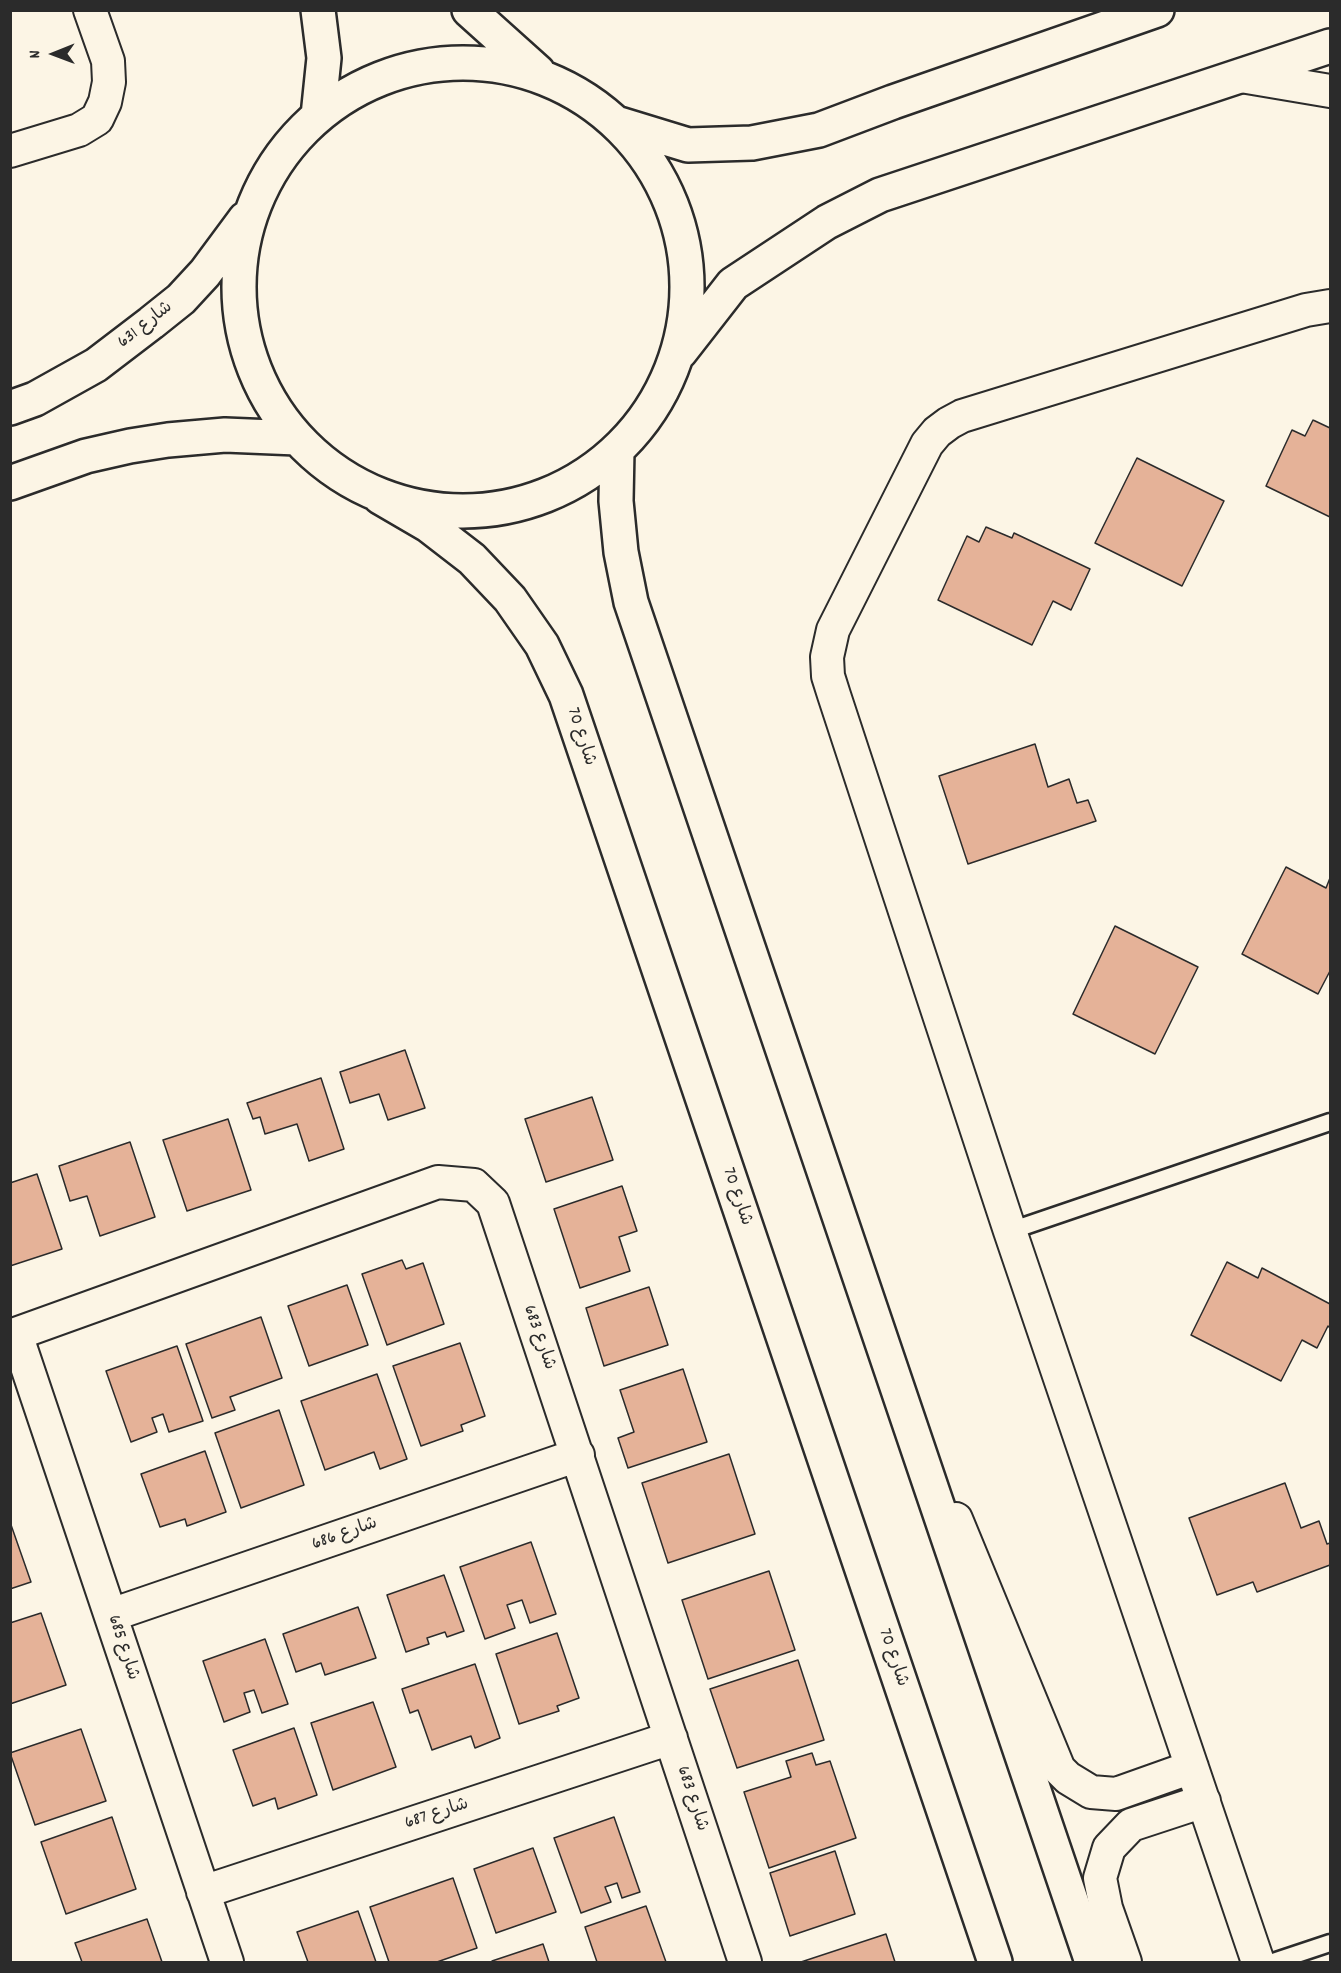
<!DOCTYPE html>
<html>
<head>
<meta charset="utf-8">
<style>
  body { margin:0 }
  #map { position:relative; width:1341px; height:1973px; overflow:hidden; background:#fcf5e5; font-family:Dekko,sans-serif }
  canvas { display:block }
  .frame { position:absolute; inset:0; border:12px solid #2b2b2b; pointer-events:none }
  .north { position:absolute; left:24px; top:24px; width:60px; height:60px; -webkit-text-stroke:4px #fcf5e5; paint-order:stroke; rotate:269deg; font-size:16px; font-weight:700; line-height:24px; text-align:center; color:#2b2b2b }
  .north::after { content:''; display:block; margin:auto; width:21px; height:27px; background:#2b2b2b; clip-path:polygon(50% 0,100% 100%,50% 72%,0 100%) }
</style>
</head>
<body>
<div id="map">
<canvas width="1341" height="1973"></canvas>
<div class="frame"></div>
<div class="north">N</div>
</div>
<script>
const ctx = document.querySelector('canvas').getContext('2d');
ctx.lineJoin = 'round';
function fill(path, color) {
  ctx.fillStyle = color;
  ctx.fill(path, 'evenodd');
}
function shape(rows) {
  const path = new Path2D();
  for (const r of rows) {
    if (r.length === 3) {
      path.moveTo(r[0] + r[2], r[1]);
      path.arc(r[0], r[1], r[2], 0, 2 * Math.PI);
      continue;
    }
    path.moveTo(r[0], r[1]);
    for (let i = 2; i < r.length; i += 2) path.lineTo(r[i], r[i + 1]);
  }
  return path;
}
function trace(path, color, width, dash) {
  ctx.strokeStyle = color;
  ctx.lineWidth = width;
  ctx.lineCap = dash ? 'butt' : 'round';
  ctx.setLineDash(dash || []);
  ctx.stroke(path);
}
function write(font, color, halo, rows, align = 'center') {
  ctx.font = font + ' Dekko,"Playpen Sans Arabic",sans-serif';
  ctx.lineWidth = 4.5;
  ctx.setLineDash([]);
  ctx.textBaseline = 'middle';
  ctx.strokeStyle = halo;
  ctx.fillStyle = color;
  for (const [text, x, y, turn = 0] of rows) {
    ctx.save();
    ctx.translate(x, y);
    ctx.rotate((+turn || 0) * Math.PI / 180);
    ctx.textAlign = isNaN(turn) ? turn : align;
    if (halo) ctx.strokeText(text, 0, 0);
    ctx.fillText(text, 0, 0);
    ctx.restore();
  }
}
const building = shape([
  [1313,420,1330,428,1330,517,1266,486,1292,430,1305,436,1313,420],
  [1137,458,1224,501,1182,586,1095,543,1137,458],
  [986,527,1012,538,1014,533,1090,569,1071,610,1053,601,1032,645,938,600,967,536,979,542,986,527],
  [1035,744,1048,787,1069,779,1077,803,1088,800,1096,821,968,864,939,776,1035,744],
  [1286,867,1326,888,1330,878,1330,971,1318,994,1242,954,1286,867],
  [1115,926,1198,967,1155,1054,1073,1014,1115,926],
  [405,1050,425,1108,388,1120,379,1094,350,1103,340,1072,405,1050],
  [321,1078,344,1149,309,1161,297,1124,265,1134,260,1117,253,1119,247,1103,321,1078],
  [592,1097,613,1160,546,1182,525,1119,592,1097],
  [228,1119,251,1190,187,1211,163,1140,228,1119],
  [130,1142,155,1217,100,1236,87,1196,70,1201,59,1166,130,1142],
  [37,1174,62,1249,10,1266,10,1183,37,1174],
  [622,1186,637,1231,619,1237,630,1271,580,1288,554,1209,622,1186],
  [402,1260,406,1269,423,1263,444,1324,387,1345,362,1274,402,1260],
  [1227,1262,1258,1278,1262,1268,1330,1304,1330,1328,1328,1326,1317,1348,1302,1340,1281,1381,1191,1335,1227,1262],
  [347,1285,368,1345,309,1366,288,1306,347,1285],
  [649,1287,668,1345,604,1366,586,1308,649,1287],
  [261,1317,282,1378,230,1397,235,1410,212,1418,186,1344,261,1317],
  [460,1343,485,1416,461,1425,463,1431,421,1446,393,1366,460,1343],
  [177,1346,203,1421,169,1432,163,1414,152,1418,157,1432,131,1442,106,1371,177,1346],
  [683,1369,707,1442,628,1468,618,1438,634,1432,620,1390,683,1369],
  [377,1374,407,1459,380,1469,374,1452,325,1470,301,1401,377,1374],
  [279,1410,304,1485,241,1508,215,1433,279,1410],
  [205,1451,226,1512,187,1526,185,1519,160,1527,141,1474,205,1451],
  [729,1454,755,1534,668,1563,642,1483,729,1454],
  [1285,1483,1301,1528,1319,1521,1327,1544,1330,1543,1330,1565,1257,1592,1253,1582,1217,1595,1189,1518,1285,1483],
  [10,1522,31,1582,10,1589,10,1522],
  [531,1542,556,1614,530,1623,522,1600,507,1605,515,1628,485,1639,460,1567,531,1542],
  [769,1571,795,1650,708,1679,682,1600,769,1571],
  [444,1575,464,1631,447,1637,445,1632,427,1638,429,1644,406,1652,387,1595,444,1575],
  [358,1607,376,1658,325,1675,321,1663,296,1672,283,1634,358,1607],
  [41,1613,66,1685,10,1704,10,1623,41,1613],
  [557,1633,579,1698,557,1706,559,1711,519,1724,496,1654,557,1633],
  [265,1639,288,1704,262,1713,254,1690,244,1693,250,1712,224,1722,203,1661,265,1639],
  [798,1660,824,1740,737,1768,710,1689,798,1660],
  [475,1664,500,1738,475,1748,471,1736,432,1750,418,1710,410,1713,402,1689,475,1664],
  [373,1702,396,1767,333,1790,311,1723,373,1702],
  [294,1728,317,1795,278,1809,275,1798,253,1806,233,1750,294,1728],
  [81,1729,106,1801,35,1825,10,1753,81,1729],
  [812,1753,816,1765,830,1761,856,1838,769,1868,744,1792,791,1777,786,1761,812,1753],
  [112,1817,136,1889,66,1914,41,1842,112,1817],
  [614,1817,640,1892,622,1898,617,1883,605,1887,611,1902,581,1913,554,1838,614,1817],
  [533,1848,556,1912,496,1933,474,1869,533,1848],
  [835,1851,855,1914,790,1936,770,1873,835,1851],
  [453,1878,477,1948,437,1962,389,1962,370,1907,453,1878],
  [646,1906,666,1962,597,1962,585,1927,646,1906],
  [358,1911,376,1962,308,1962,297,1932,358,1911],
  [147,1919,162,1962,82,1962,75,1943,147,1919],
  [886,1934,895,1962,801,1962,886,1934],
  [543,1944,549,1962,493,1962,492,1961,543,1944]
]);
fill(building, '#e5b298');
trace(building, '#2b2b2b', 1.5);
const service = shape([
  [1010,1231,1330,1122],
  [1273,1962,1330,1943]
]);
const minor = shape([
  [1241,76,1330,91],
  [10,151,79,130,97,119,105,102,109,82,108,61,90,10],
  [16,1334,227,1962],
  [10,1336,438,1182,474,1185,493,1203,745,1962],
  [956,1519,1059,1769,1068,1778,1091,1792,1116,1794,1192,1767],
  [111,1615,578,1455],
  [203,1892,671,1738],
  [1125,1962,1106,1908,1100,1878,1109,1848,1131,1825,1204,1801],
  [1258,1962,1010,1231,834,695,828,676,827,657,833,630,927,444,937,432,949,423,962,416,1306,310,1330,306]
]);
const secondary = shape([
  [469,10,538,72],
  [463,287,224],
  [318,116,324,58,318,10],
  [616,123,688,145,752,143,819,130,893,102,1157,10],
  [680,352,733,284,827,222,880,195,1330,46],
  [10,408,35,399,96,365,151,323,181,299,205,273,245,219],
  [617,450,616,501,621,552,631,602,1092,1962],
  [10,483,86,456,130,446,168,440,225,435,297,438],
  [380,497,428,525,472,559,510,599,542,645,566,695,995,1962]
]);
trace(service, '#2b2b2b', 21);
trace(minor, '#2b2b2b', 36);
trace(secondary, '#2b2b2b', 38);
trace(service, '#fcf5e5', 16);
trace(minor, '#fcf5e5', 32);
trace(secondary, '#fcf5e5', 33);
write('18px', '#2b2b2b', '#fcf5e5', [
  ["شارع 631",146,326,-38],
  ["شارع 70",580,737,72],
  ["شارع 70",736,1197,71],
  ["شارع 683",538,1338,71],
  ["شارع 686",345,1535,-19],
  ["شارع 685",122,1648,72],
  ["شارع 70",892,1658,71],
  ["شارع 683",691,1799,72],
  ["شارع 687",437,1815,-18]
]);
</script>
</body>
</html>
